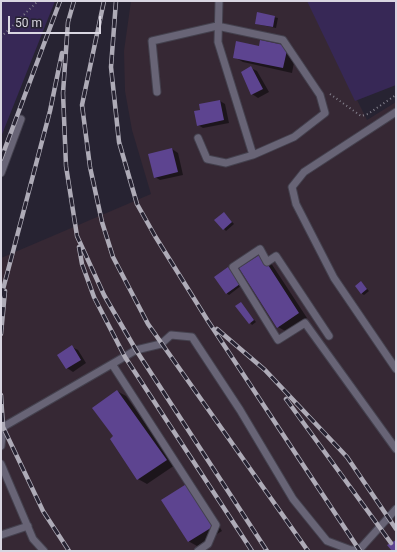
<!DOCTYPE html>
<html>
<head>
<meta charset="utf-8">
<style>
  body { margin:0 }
  #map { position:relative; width:397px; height:552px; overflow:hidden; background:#272332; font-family:Roboto,sans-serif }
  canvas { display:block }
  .frame { position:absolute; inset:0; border:2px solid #d9d6e1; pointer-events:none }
  .scale { position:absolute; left:8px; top:16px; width:93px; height:18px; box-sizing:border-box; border:2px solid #d9d6e1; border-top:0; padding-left:5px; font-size:12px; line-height:14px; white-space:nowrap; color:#d9d6e1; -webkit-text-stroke:3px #272332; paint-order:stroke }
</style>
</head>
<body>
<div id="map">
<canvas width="397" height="552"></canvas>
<div class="frame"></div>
<div class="scale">50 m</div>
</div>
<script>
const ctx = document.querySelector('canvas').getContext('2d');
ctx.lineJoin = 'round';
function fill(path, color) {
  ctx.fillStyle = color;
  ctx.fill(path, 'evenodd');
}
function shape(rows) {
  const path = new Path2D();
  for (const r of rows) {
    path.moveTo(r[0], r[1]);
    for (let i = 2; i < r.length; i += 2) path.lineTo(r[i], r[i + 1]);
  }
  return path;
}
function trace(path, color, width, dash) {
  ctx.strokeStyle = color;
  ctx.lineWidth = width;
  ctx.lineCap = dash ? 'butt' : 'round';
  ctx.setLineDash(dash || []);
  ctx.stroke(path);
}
fill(shape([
  [131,1,308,1,367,120,396,102,396,551,1,551,1,258,151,194,132,130,125,91,124,51]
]), '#362834');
fill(shape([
  [1,1,55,1,1,137],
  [307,1,396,1,396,85,355,101]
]), '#372856');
fill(shape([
  [258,14,278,18,276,28,256,24],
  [259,47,287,47,296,52,292,73,243,62,234,57],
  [251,68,257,71,269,92,258,98,252,94,242,72],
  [220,101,225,104,229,123,203,128,198,125,201,111],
  [172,149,178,153,183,175,160,180,155,177],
  [224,213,234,224,226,231,216,220],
  [269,260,307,318,287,332,278,327,240,269],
  [228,268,242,285,229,295,226,293],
  [361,282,369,291,364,295,361,293],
  [241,304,256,322,252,325,237,307],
  [72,347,78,350,86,363,73,372,67,368],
  [117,391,126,396,175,465,147,484,138,479,115,437],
  [196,489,222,531,197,546,188,541]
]), '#0007');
fill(shape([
  [257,12,275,16,273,27,255,24],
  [260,40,288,46,283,68,233,58,236,41,259,46],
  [251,66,263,89,251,95,241,72],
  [220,100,224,120,197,126,194,111,200,110,199,104],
  [172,148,178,172,154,178,148,154],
  [224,212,232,222,223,230,214,220],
  [261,254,299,313,277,328,239,268],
  [228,267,240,284,226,294,214,277],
  [361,281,367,289,361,294,355,286],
  [241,302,254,320,249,324,235,306],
  [72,345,81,360,66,369,57,355],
  [117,390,167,460,137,480,110,439,113,436,92,408],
  [188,483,214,526,188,542,161,500],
  [396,540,396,551,392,551,387,545]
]), '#5d4490');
const service = shape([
  [157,92,152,41,217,26,283,40,320,95,325,113,294,137,253,155],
  [396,112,304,172,292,187,296,204,334,278,396,369],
  [198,138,207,159,226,163,253,155,218,42,219,1],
  [1,173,21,119],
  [329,336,276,256,267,262,260,249,233,267,278,340,305,323,396,449],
  [112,364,216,525,208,544,198,551],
  [1,446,3,427,112,364,136,350,161,344,171,335,192,337,240,410,293,499,327,541,351,550,359,550,396,509],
  [1,464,33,539,44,551],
  [1,535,28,526]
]);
trace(service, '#44414e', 9);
trace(shape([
  [1,37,38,1],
  [330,94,361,116,368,114,396,95]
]), '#84818d', 2, [1, 3]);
trace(service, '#686476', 7);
const rail = shape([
  [74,1,68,22,63,93,66,166,77,236,104,295,136,350,267,551],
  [104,1,82,105,90,167,102,222,113,257,148,324,308,551],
  [116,1,111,67,119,142,137,204,155,236,208,321,360,551],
  [1,159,60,1],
  [79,247,82,264,94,297,125,357,252,551],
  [1,297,50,111,62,53],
  [217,329,265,370,347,457,396,529],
  [1,334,5,291],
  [1,395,3,427,43,511,69,551],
  [286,399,391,543]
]);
trace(rail, '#aeabb7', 4.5);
trace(rail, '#272332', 3, [9]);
</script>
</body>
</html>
